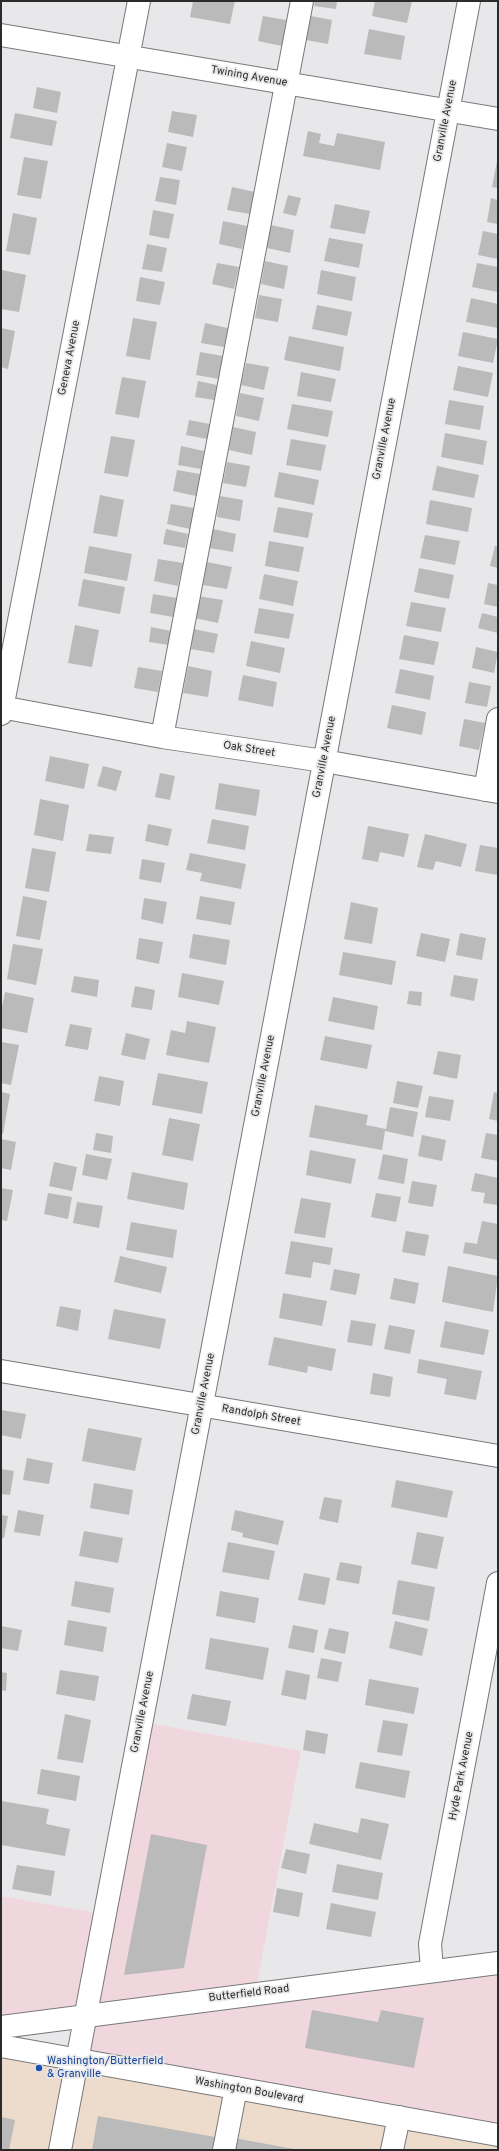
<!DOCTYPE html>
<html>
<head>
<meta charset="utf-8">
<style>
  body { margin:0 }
  #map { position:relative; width:499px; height:2151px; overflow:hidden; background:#e8e8ea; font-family:Overpass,sans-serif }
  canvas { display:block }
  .frame { position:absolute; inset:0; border:2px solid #2b2b2c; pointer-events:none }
</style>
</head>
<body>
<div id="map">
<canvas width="499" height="2151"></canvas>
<div class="frame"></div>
</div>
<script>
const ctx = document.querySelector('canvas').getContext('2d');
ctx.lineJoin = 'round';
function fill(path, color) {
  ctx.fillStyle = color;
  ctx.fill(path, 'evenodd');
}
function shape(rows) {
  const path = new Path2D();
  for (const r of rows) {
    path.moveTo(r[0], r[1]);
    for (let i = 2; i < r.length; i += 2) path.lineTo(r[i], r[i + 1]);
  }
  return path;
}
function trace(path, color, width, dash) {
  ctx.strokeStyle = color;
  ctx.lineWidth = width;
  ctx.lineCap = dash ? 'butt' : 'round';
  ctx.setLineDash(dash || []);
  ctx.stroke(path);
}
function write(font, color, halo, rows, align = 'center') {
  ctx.font = font + ' Overpass,sans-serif';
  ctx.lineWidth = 3.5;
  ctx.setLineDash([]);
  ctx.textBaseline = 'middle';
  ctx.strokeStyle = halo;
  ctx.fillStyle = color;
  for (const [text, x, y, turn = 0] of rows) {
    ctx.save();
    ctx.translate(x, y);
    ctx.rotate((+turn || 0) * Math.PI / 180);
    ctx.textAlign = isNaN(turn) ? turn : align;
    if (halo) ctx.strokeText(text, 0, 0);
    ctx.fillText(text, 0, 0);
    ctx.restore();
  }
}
fill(shape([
  [138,1721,301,1751,256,1989,1,2020,1,1896,102,1914],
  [498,1970,498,2130,82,2056,90,2018]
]), '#f0d7de');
fill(shape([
  [1,2050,498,2138,498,2150,1,2150]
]), '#eddbcb');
fill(shape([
  [193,1,235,1,230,24,190,17],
  [315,1,337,1,336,9,314,6],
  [375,1,412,1,407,23,372,16],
  [263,16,286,20,282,46,258,41],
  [311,16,332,20,328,44,306,40],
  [369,29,405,36,401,60,364,54],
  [37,87,61,92,57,113,33,108],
  [172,111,197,115,193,137,168,132],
  [15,113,57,121,52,146,10,138],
  [308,131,321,134,319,143,334,146,337,133,385,142,380,170,303,156],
  [167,143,187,147,182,171,162,167],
  [24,157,48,161,41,199,17,195],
  [497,161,498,161,498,188,492,187],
  [160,177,180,180,176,205,155,201],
  [232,187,255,192,250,214,227,210],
  [288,195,301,198,296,216,283,213],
  [491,198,498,200,498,224,487,222],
  [335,204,370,211,365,234,330,228],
  [153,210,174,214,169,239,149,235],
  [13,213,37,218,30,255,6,251],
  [223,221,247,226,242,249,219,244],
  [271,225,294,230,290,253,267,248],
  [483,231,498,234,498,259,478,255],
  [329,238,363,244,359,268,324,261],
  [147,244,167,248,162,272,142,269],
  [265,261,288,266,284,289,261,284],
  [217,263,239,267,234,289,212,284],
  [477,263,498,267,498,292,472,287],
  [2,270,26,275,19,312,1,309],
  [321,270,356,277,352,301,317,294],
  [140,277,165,282,160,305,136,301],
  [259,295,282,299,278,322,255,318],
  [471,298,498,304,498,328,466,322],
  [317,305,352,312,347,336,312,329],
  [133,318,157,322,150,360,126,356],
  [205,323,228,328,224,347,201,343],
  [1,328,15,331,8,369,1,367],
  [463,332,498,339,493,363,458,356],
  [289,336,344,347,340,371,284,360],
  [200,352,223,356,219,379,196,375],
  [246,363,269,367,264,390,241,385],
  [458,366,493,373,488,397,453,390],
  [301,372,336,379,331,402,297,396],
  [122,377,146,381,139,418,115,414],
  [198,381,217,385,214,400,195,397],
  [240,393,264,398,259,421,236,416],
  [449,400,484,406,480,430,445,424],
  [292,404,333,411,328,437,287,429],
  [189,420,210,424,207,439,186,435],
  [233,427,256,432,252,455,229,450],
  [445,433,487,441,483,465,441,457],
  [111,436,135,440,128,477,104,473],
  [291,439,326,445,321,471,286,465],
  [181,446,204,451,201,469,178,465],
  [227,462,250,466,246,487,223,483],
  [437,466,479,475,474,498,432,490],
  [177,470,200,474,196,496,173,491],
  [279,472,319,480,314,505,274,497],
  [100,495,124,500,117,537,93,533],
  [220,496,243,500,240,521,217,517],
  [430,500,472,508,468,532,426,524],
  [171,504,194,508,190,529,167,524],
  [278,507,313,513,308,538,273,532],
  [166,529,188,534,185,548,163,544],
  [213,529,236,534,233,552,209,548],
  [425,535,460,541,455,565,420,558],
  [269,541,304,547,299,572,265,566],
  [89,546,132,554,127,581,84,573],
  [495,546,498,546,498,568,490,566],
  [158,559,183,563,178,586,154,581],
  [207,562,232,567,227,589,203,585],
  [419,568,454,575,449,599,414,592],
  [264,574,298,581,293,606,259,599],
  [83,579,125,587,120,614,78,606],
  [488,583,498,585,498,607,484,604],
  [153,594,177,598,173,617,150,613],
  [198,596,223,600,218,623,194,618],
  [411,602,446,608,441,632,406,626],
  [259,608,294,614,289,639,254,633],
  [482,613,498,617,498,633,478,628],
  [75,625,99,630,92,667,68,663],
  [151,627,171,631,169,645,149,642],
  [194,629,218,634,214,653,191,649],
  [404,635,439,642,434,665,399,659],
  [251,641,285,648,280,673,246,666],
  [476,647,498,652,494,673,472,668],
  [188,666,212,671,208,697,183,693],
  [138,667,162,671,158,692,134,688],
  [400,669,434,676,430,700,395,693],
  [243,675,277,682,273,707,238,700],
  [469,682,491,686,487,707,465,703],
  [392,705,426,712,422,735,387,728],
  [464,719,485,723,479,750,459,746],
  [50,756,89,764,84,789,45,781],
  [103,766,122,771,116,791,97,786],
  [160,773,175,776,170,800,155,797],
  [219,783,260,790,256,816,215,809],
  [40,799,69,805,63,841,34,835],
  [212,819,249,826,245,850,207,843],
  [148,824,172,829,168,846,145,841],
  [368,826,409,834,404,857,380,852,378,862,362,859],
  [89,834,114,837,111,854,86,851],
  [425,834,467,844,461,867,436,861,433,870,417,867],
  [480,845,498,848,498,875,475,871],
  [32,848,56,852,49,892,25,888],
  [190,853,246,864,241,889,200,881,202,873,186,870],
  [142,859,165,863,161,883,139,879],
  [23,896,47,901,40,940,16,936],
  [200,896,235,902,231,925,196,919],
  [144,898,167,902,163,924,141,919],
  [351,902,378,908,372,944,344,939],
  [421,933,450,939,445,962,416,956],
  [460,933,486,938,482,960,456,955],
  [193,934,230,940,226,965,189,958],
  [139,938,163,942,159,964,136,959],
  [13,944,43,949,36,985,7,979],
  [343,952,396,961,392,985,339,975],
  [182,973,224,981,219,1005,178,997],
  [454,975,478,979,474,1001,450,996],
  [74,976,99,980,97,997,71,992],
  [135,986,155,990,152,1010,131,1007],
  [409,991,422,992,421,1006,407,1004],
  [5,992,34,998,27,1033,1,1028,1,1012],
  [333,997,378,1006,374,1030,328,1021],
  [187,1021,216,1027,209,1063,166,1055,171,1030,185,1033],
  [70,1024,92,1028,88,1050,65,1046],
  [126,1033,150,1039,145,1060,121,1055],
  [325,1036,372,1045,367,1069,320,1060],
  [1,1042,19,1045,11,1085,1,1083],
  [438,1051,461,1055,457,1079,433,1074],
  [158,1073,208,1082,202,1114,152,1105],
  [99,1076,124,1081,120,1106,94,1101],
  [397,1081,423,1086,418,1108,393,1103],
  [1,1092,10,1094,3,1134,1,1133],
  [494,1092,498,1093,498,1121,489,1119],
  [429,1096,454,1100,450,1121,425,1117],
  [315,1105,368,1115,366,1125,386,1129,390,1107,418,1112,413,1137,385,1131,382,1150,309,1137],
  [169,1118,200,1124,193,1161,162,1155],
  [96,1133,113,1136,111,1153,93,1150],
  [486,1133,498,1135,498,1161,481,1158],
  [422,1135,446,1140,442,1161,418,1156],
  [1,1139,16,1142,11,1170,1,1168],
  [310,1150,356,1159,351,1184,306,1175],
  [86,1154,112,1159,107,1180,82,1175],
  [383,1154,408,1159,404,1184,378,1179],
  [54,1162,77,1167,72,1191,49,1186],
  [132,1172,188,1183,184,1210,127,1199],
  [475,1173,498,1178,498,1205,483,1203,485,1193,471,1191],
  [412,1181,437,1185,433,1207,408,1203],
  [1,1188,13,1190,7,1221,1,1220],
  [48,1193,72,1197,68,1219,44,1214],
  [376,1193,401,1197,396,1222,371,1217],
  [301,1198,331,1203,325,1238,294,1233],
  [77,1202,103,1206,99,1228,73,1223],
  [482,1221,498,1224,498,1260,463,1253,465,1242,477,1244],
  [131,1222,177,1230,173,1258,126,1250],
  [406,1231,429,1235,425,1256,402,1252],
  [291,1241,333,1248,330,1265,313,1262,311,1278,285,1274],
  [120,1256,167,1267,161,1293,114,1282],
  [448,1266,498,1276,493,1312,442,1302],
  [334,1269,360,1274,356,1295,330,1290],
  [394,1278,419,1283,415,1304,390,1299],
  [283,1293,327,1301,322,1326,279,1318],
  [60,1306,81,1310,78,1331,56,1326],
  [114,1309,166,1319,160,1349,108,1339],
  [351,1320,376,1324,372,1346,347,1342],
  [445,1321,489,1330,484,1355,440,1347],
  [389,1325,415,1330,410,1354,384,1349],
  [274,1337,336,1349,332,1371,308,1366,307,1373,268,1365],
  [419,1359,482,1371,476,1400,444,1394,447,1379,417,1373],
  [373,1373,393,1377,390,1397,370,1394],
  [1,1410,26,1414,21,1439,1,1435],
  [88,1428,142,1438,135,1471,82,1461],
  [27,1458,53,1463,49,1484,23,1480],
  [1,1469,14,1471,10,1495,1,1494],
  [396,1480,453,1491,447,1518,391,1507],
  [94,1483,133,1490,129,1515,90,1508],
  [324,1497,342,1500,338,1523,319,1519],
  [18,1510,44,1515,40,1536,14,1532],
  [235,1510,284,1521,278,1545,242,1537,243,1533,231,1530],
  [1,1515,8,1516,4,1538,1,1538],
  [84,1531,123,1538,118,1563,79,1556],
  [417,1532,444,1537,437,1569,411,1564],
  [228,1542,275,1551,269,1580,222,1572],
  [340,1562,362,1566,359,1584,336,1580],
  [304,1573,330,1578,325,1605,298,1600],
  [398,1580,435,1587,429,1621,392,1614],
  [75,1581,114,1588,110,1613,71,1606],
  [220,1591,259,1598,255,1623,216,1616],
  [68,1620,107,1627,103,1652,64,1645],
  [395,1621,428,1629,422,1656,389,1648],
  [293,1625,318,1630,314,1653,288,1648],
  [1,1626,22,1630,18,1651,1,1648],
  [329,1628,349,1632,345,1654,324,1649],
  [210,1638,269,1648,263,1680,205,1669],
  [321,1658,342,1662,338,1682,317,1678],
  [60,1670,99,1676,95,1701,56,1694],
  [286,1670,310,1675,306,1700,281,1695],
  [1,1672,7,1673,6,1691,1,1690],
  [369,1679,419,1688,414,1714,365,1705],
  [192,1694,231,1701,226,1726,187,1719],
  [65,1714,91,1720,83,1763,57,1759],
  [383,1720,408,1724,402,1756,377,1752],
  [306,1730,328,1734,325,1754,303,1750],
  [360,1762,410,1771,405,1798,355,1788],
  [41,1769,80,1776,76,1801,37,1794],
  [1,1801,49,1809,46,1824,70,1829,65,1856,1,1845],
  [361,1818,389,1824,381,1860,309,1844,314,1823,358,1833],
  [151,1834,207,1845,184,1968,124,1975],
  [286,1849,310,1854,306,1874,281,1868],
  [337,1864,383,1873,378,1900,332,1892],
  [17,1865,55,1871,51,1896,12,1889],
  [277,1888,303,1893,299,1917,273,1912],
  [331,1903,376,1912,371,1937,326,1929],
  [312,2010,378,2022,381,2010,424,2018,414,2068,305,2048],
  [98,2116,215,2137,212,2150,92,2150],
  [1,2117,15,2120,9,2150,1,2150],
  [234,2138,294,2149,294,2150,231,2150]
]), '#bababb');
const minor = shape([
  [1,35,498,119],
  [1,707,162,737,324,761,498,792],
  [1,714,139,1],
  [162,737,302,1],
  [485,790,498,719],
  [1,1371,498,1456],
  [432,1970,430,1944,498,1583],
  [60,2150,469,1],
  [224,2150,236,2088],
  [392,2150,399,2117]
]);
const major = shape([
  [1,2027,498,1963],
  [1,2046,498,2135]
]);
trace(minor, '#78787a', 24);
trace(major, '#78787a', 24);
trace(minor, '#fff', 22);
trace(major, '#fff', 22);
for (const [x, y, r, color] of [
  [39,2068,4,"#1a4fb4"]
]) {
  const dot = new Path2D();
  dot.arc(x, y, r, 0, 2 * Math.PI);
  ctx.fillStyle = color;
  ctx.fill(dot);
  trace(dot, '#e8e8ea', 1.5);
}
write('11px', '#2b2b2c', '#e8e8ea', [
  ["Twining Avenue",249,77,10],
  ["Granville Avenue",446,121,-79],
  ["Geneva Avenue",70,358,-79],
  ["Granville Avenue",385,439,-79],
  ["Oak Street",249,750,9],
  ["Granville Avenue",325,757,-79],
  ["Granville Avenue",264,1076,-79],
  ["Granville Avenue",204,1394,-79],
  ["Randolph Street",261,1416,10],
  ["Granville Avenue",143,1712,-79],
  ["Hyde Park Avenue",462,1776,-79],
  ["Butterfield Road",249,1994,-7],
  ["Washington Boulevard",249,2091,10]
]);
write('11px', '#164399', '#e8e8ea', [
  ["Washington/Butterfield",47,2062],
  ["& Granville",47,2075]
], 'left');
</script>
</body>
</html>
